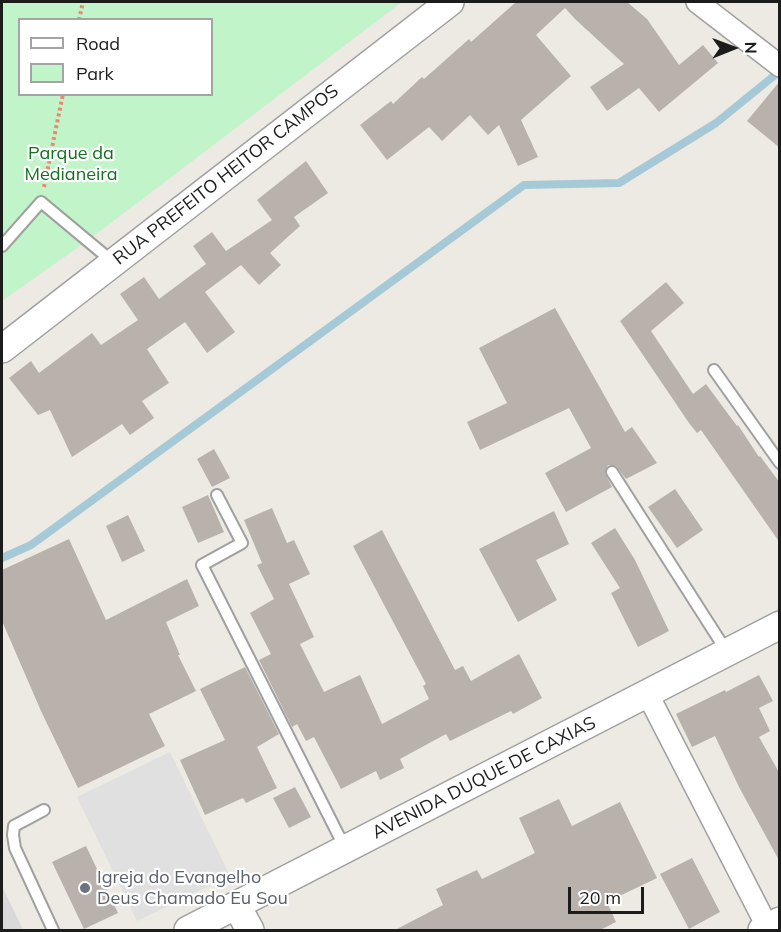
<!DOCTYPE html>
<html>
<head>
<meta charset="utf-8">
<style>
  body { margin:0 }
  #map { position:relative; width:781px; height:932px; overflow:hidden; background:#eceae2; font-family:Mulish,sans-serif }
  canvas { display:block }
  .frame { position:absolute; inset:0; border:3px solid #1c1c1c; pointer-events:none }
  .legend { position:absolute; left:18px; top:18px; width:195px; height:78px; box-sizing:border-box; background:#fff; border:2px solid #a4a4a4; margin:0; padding:8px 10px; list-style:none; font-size:18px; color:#1c1c1c }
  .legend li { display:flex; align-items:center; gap:12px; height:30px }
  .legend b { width:30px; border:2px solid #a4a4a4 }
  .north { position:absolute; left:703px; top:18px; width:60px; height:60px; -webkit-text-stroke:4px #fff; paint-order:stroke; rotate:89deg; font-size:16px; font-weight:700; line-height:24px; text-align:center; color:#1c1c1c }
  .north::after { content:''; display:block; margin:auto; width:21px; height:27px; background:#1c1c1c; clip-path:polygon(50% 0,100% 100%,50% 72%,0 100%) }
  .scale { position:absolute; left:568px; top:887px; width:76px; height:27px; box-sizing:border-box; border:3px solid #1c1c1c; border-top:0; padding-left:8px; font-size:18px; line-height:21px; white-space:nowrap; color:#1c1c1c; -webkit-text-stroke:4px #fff; paint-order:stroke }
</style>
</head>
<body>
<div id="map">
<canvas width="781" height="932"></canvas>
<div class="frame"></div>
<ul class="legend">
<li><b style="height:8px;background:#fff"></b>Road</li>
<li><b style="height:16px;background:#c2f4c9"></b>Park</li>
</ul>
<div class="north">N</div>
<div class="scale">20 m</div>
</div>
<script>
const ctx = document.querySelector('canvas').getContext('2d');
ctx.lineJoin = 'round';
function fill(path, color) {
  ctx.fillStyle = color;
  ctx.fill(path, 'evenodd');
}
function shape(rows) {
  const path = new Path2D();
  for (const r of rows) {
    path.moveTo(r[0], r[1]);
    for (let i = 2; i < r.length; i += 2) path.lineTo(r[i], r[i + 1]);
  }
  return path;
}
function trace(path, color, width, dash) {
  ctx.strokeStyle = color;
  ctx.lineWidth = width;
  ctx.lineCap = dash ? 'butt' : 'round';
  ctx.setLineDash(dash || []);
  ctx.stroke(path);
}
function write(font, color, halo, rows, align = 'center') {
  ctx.font = font + ' Mulish,sans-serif';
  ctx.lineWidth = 4.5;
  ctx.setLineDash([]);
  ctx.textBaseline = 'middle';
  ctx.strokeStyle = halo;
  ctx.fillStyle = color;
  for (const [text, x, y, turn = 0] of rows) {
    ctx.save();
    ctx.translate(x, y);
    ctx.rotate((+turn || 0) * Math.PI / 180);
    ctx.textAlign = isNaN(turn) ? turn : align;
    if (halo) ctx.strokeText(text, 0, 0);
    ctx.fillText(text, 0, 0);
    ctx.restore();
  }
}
fill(shape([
  [2,886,23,930,2,930]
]), '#dad9d9');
fill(shape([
  [2,2,402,2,87,241,2,301],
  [20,20,212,20,212,94,20,94]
]), '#c2f4c9');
fill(shape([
  [170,752,230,876,137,921,77,797]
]), '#e0e0e0');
trace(shape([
  [2,558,31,545,524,185,619,183,716,123,780,71]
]), '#a6c9d7', 8);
fill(shape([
  [516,2,627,2,647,19,679,65,703,45,718,63,659,112,639,88,607,111,590,87,624,64,575,19,565,8,536,35,571,76,521,120,538,157,518,166,499,125,488,135,470,115,442,141,429,127,387,160,360,125,391,101,393,104,422,77,424,79,469,39,471,42],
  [780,81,780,148,747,121],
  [306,161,328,193,294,217,300,226,270,253,281,265,259,285,241,265,205,292,235,332,207,353,185,322,147,349,169,383,142,401,154,418,130,435,122,424,72,457,50,410,38,415,9,378,31,361,39,373,92,333,101,345,138,320,120,294,144,277,159,299,206,264,193,246,212,232,226,251,272,220,257,200],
  [666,282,684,303,651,331,693,394,706,384,737,426,738,425,759,457,760,456,780,483,780,543,701,430,697,433,689,423,620,321],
  [555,308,625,432,632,427,657,463,626,479,616,466,608,465,605,473,612,487,566,512,545,473,591,448,569,408,480,450,467,422,507,403,479,348],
  [214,449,230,478,212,487,197,459],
  [675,489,703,530,677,548,648,507],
  [208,495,224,532,198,543,182,507],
  [272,508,287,543,294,540,310,574,289,584,314,637,300,644,324,692,360,675,382,724,429,699,423,686,426,684,353,546,382,530,455,670,463,666,471,681,519,654,542,698,513,714,511,711,450,741,446,734,400,759,404,768,380,780,376,771,341,789,314,737,306,741,297,724,292,727,259,660,271,654,250,613,274,599,257,565,262,563,244,520],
  [554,511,569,544,536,560,557,600,518,622,479,549],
  [128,515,145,551,122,562,106,526],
  [615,528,635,560,669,631,638,647,611,593,620,588,591,543],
  [69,539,106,620,187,579,199,606,166,622,180,655,178,655,196,691,149,714,165,746,78,788,41,711,2,621,2,570],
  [245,667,279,734,257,747,277,788,246,803,243,798,205,815,180,760,225,740,200,689],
  [759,675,773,701,759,708,770,731,759,737,780,774,780,862,739,787,715,736,692,747,676,714,725,690,726,692],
  [295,787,311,817,289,828,273,798],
  [559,799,572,826,620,802,657,878,607,902,616,922,600,930,395,930,443,905,436,889,477,870,482,879,535,853,519,818],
  [86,846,118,913,84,929,52,862],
  [692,858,720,912,689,929,660,874]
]), '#b9b2ac');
const service = shape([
  [2,246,41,202,113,262],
  [714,370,780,463],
  [612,472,727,652],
  [217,495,242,543,202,565,345,848],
  [44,810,14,826,13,835,15,848,53,930]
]);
const minor = shape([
  [697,2,780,66],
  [647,693,769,930]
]);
const tertiary = shape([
  [2,349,450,2],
  [237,906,250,930],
  [188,930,780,625],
  [762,930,780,921]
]);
trace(service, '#a0a0a0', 14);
trace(minor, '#a0a0a0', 24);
trace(tertiary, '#a0a0a0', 30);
trace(shape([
  [79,20,83,2],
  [44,187,63,94]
]), '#ed8773', 4, [3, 3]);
trace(service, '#fff', 10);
trace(minor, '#fff', 21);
trace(tertiary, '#fff', 27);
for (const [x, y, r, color] of [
  [85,888,6,"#6b7280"]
]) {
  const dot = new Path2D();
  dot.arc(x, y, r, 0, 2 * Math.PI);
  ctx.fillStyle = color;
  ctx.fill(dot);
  trace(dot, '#fff', 2);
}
write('18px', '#146f21', '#fff', [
  ["Parque da",71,154],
  ["Medianeira",71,175]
]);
write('18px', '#1c1c1c', '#fff', [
  ["RUA PREFEITO HEITOR CAMPOS",226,175,-38],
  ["AVENIDA DUQUE DE CAXIAS",484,778,-27]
]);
write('18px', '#5b616d', '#fff', [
  ["Igreja do Evangelho",97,878],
  ["Deus Chamado Eu Sou",97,899]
], 'left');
</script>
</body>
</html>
